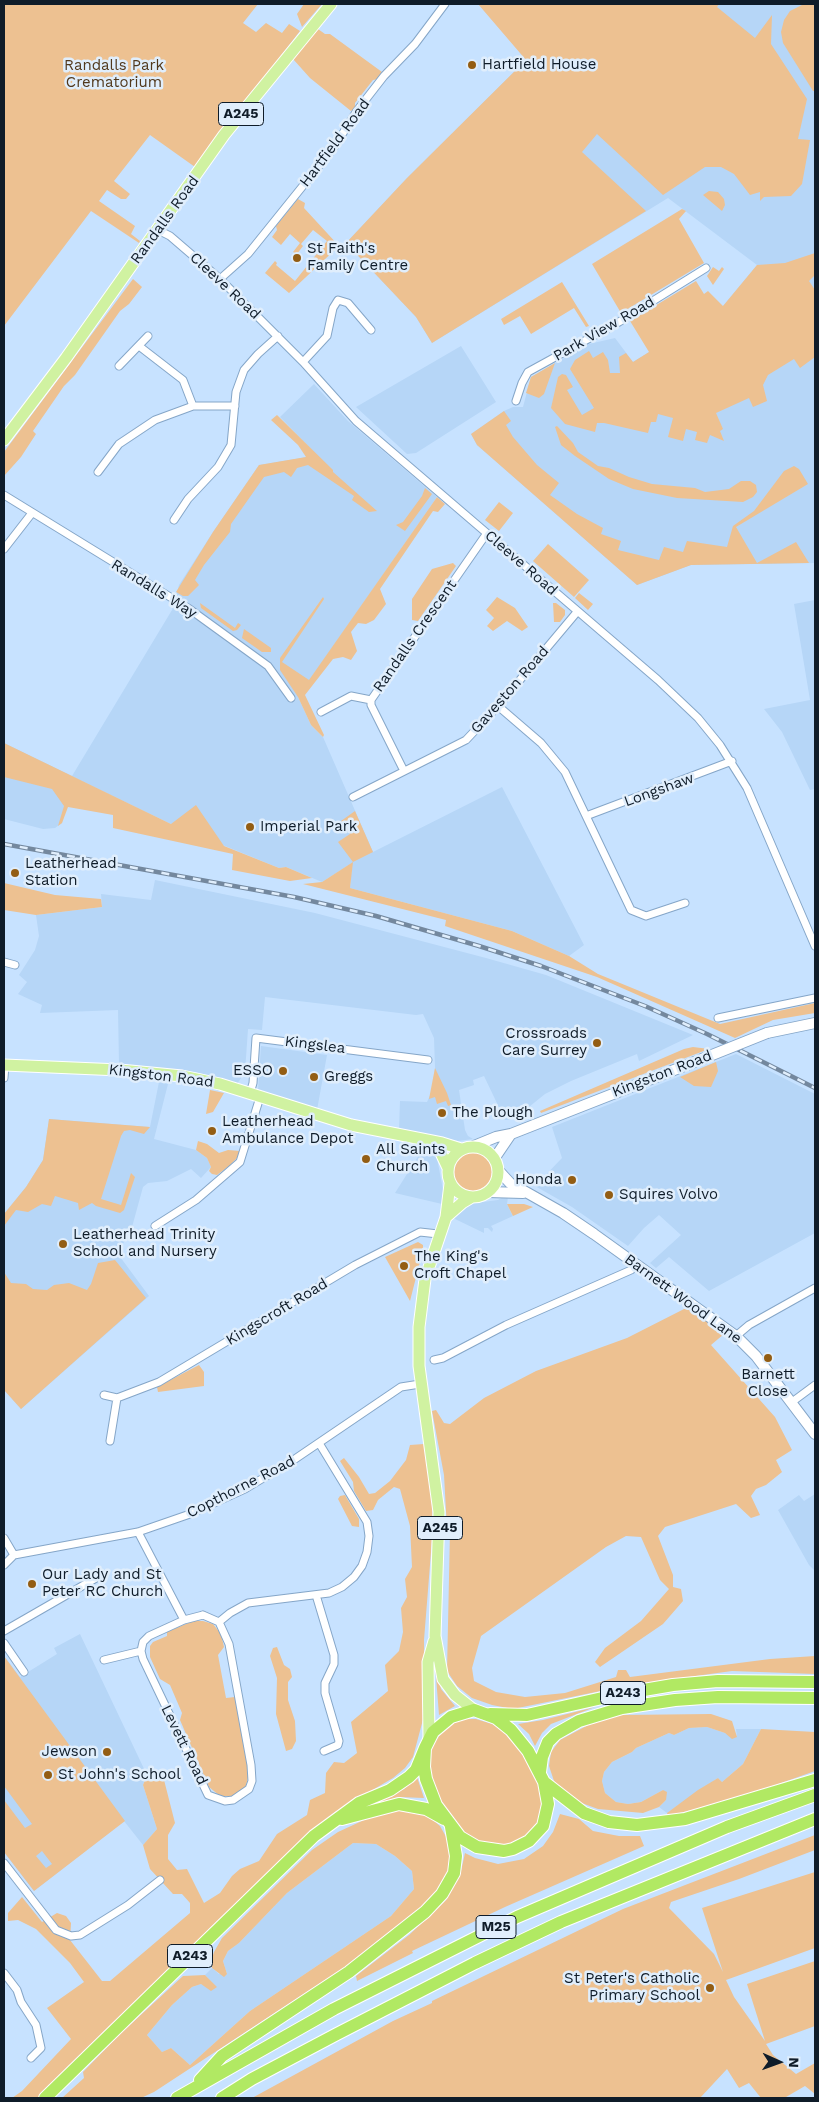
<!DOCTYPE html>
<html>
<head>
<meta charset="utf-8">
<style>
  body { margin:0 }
  #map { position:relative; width:819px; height:2102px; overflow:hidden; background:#c7e2ff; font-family:"Work Sans",sans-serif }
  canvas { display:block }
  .frame { position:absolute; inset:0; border:5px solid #0f1c29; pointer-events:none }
  .north { position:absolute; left:754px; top:2037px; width:50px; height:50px; -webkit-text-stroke:4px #e0eefc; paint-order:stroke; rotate:92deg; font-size:14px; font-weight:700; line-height:20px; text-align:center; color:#0f1c29 }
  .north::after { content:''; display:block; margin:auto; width:18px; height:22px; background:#0f1c29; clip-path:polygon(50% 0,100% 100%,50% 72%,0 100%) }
</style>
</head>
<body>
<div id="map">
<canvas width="819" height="2102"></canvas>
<div class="frame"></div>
<div class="north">N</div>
</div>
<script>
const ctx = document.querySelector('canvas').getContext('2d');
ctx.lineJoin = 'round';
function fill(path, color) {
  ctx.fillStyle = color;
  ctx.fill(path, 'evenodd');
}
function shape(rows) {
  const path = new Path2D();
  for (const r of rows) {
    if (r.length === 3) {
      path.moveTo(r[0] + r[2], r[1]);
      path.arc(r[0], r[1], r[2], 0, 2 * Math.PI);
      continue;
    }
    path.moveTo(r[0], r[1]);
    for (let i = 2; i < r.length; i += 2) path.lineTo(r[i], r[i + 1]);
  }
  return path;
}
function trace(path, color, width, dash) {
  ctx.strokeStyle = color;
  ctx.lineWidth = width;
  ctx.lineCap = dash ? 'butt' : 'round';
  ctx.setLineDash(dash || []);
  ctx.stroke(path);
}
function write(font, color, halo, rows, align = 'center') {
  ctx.font = font + ' "Work Sans",sans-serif';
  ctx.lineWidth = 5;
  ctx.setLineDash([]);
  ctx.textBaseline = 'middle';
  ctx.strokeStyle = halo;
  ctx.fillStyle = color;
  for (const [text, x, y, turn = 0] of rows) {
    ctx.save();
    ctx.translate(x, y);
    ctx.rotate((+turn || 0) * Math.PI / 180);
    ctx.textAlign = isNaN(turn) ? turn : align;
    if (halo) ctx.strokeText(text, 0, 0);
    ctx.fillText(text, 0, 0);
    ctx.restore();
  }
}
fill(shape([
  [550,4,815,4,815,563,691,565,637,585,477,445,471,434,504,411,513,407,523,407,531,377,589,344,615,338,633,362,723,306,757,265,668,198,432,343,416,317,346,243,407,178,526,60],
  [461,346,496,402,416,453,407,454,356,407],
  [314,384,348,421,437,497,298,697,311,725,323,737,373,852,502,787,584,945,569,956,512,931,350,888,352,863,322,882,286,867,279,868,171,824,73,777,62,823,55,828,43,829,4,819,4,743,72,776,172,610,179,585,213,532,259,465,307,457,313,451,280,417],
  [815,600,815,789,810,790,782,732,764,709,810,700,794,604],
  [155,880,315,913,486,958,546,975,693,1035,639,1061,637,1054,571,1081,545,1094,514,1119,505,1120,484,1076,473,1080,474,1085,459,1090,465,1130,468,1136,473,1139,458,1141,399,1130,400,1101,427,1102,432,1091,435,1068,434,1038,423,1014,416,1015,265,997,262,1030,248,1029,245,1072,237,1084,196,1072,119,1064,118,1010,40,1013,42,1005,18,994,27,982,19,975,35,950,39,936,36,915,102,907,101,894,151,900],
  [261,1046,327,1055,317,1110,258,1091],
  [736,1054,815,1094,815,1233,709,1291,669,1257,656,1268,650,1263,681,1235,659,1215,644,1228,628,1246,572,1207,535,1186,562,1158,552,1127],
  [159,1082,168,1084,154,1139,196,1150,207,1158,211,1167,201,1178,191,1169,167,1181,148,1183,143,1187,129,1238,115,1250,149,1296,21,1409,4,1390,4,1214,26,1187,43,1160,49,1119,150,1127],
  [424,1147,432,1151,437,1158,444,1195,442,1204,395,1193],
  [503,1197,508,1197,507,1204,513,1216,491,1226,493,1229,492,1232,488,1228,484,1228,484,1233,453,1218,468,1204,498,1200],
  [815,1494,815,1571,809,1565,778,1510,799,1495,804,1501],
  [80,1634,147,1775,143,1785,157,1829,143,1845,124,1821,34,1891,4,1852,4,1656,20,1677,57,1654,54,1648],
  [707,1727,737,1737,736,1729,761,1729,743,1764,722,1782,718,1778,667,1813,659,1807,666,1800,663,1790,641,1802,628,1804,616,1802,605,1793,602,1781,604,1772,612,1762,632,1752,636,1748,669,1733,674,1735,689,1728],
  [353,1843,376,1844,395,1856,412,1871,414,1889,391,1916,250,2011,190,2065,171,2048,162,2052,147,2035,172,2005,192,1987,201,1984,216,1987,205,1975,212,1968,219,1974,227,1974,223,1961,228,1951,239,1943,287,1893]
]), '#b6d6f7');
fill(shape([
  [4,4,258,4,243,23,256,32,266,23,282,33,289,24,300,31,195,167,150,135,114,181,130,194,126,199,121,199,107,190,99,201,135,226,131,234,140,241,139,243,91,211,4,326],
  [304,4,322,4,302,27,297,14],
  [478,4,719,4,717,7,755,38,772,15,771,44,807,99,798,139,810,140,802,184,791,196,764,197,760,201,760,192,750,195,734,174,721,167,705,167,663,195,597,134,582,152,646,211,432,343,416,317,346,243,407,178,526,60],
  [804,4,815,4,815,91,813,91,783,43,781,32,784,20,790,11],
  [318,29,325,34,330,34,382,72,378,79,373,80,355,103,355,108,351,111,310,78,293,59],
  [709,191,718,192,724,199,725,205,722,211,703,195],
  [298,199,305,203,304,208,339,246,289,293,265,273,275,261,277,263,276,265,295,281,327,241,313,230,301,244,303,246,297,254,293,252,300,243,290,234,281,245,272,237,277,230,276,226],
  [682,209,686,211,679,219,704,263,621,313,592,264],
  [815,253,815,275,809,281,815,290,815,357,800,368,794,359,768,375,763,385,767,401,753,407,749,398,716,413,723,429,720,431,724,441,710,435,707,443,695,440,697,432,686,429,683,441,668,437,673,418,658,414,656,422,651,422,648,433,604,423,597,423,595,432,565,424,551,408,558,377,562,374,566,375,573,387,567,390,582,415,594,408,570,369,575,360,589,351,593,358,603,352,608,360,610,373,620,373,619,357,626,353,633,362,649,352,630,321,696,281,704,294,708,291,723,306,757,265,785,263],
  [713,267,719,271,722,267,724,269,713,285,707,276],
  [133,279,142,287,129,304,120,311,75,375,64,386,33,431,36,434,21,457,4,476,4,452],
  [562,282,589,326,586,327,574,308,531,334,520,316,504,325,501,319],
  [555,363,544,394,539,398,526,393,531,377],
  [504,411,511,421,506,425,513,437,537,465,559,483,550,495,577,514,603,528,601,534,621,541,618,550,659,560,664,547,683,552,687,541,727,547,733,526,754,511,784,471,794,466,799,469,808,484,736,527,757,563,796,542,809,563,691,565,637,585,477,445,471,434],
  [277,415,333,470,333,472,377,511,369,512,352,500,354,496,308,465,297,468,291,477,284,472,264,477,231,524,230,532,204,565,195,580,199,585,188,596,183,596,176,592,213,532,259,465,306,457,298,445,271,420],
  [557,426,573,443,578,452,598,466,609,468,629,477,652,484,695,488,705,492,729,489,741,481,750,481,756,485,757,492,753,497,743,502,677,498,633,489,609,479,575,456,561,445,555,427],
  [425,488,432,494,405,531,396,525,403,522,422,496],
  [437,497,445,504,438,512,433,511,380,589,386,604,374,620,366,624,358,623,351,632,357,651,351,660,343,657,333,659,305,695,324,735,323,737,311,725,298,697,280,670,280,658,323,597,324,599,282,662,309,680],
  [499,502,513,513,499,531,485,520],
  [548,544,589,580,574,597,533,561],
  [453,563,456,566,418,621,412,620,412,599,432,569],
  [579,593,593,604,588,610,575,598],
  [497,597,515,608,528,627,522,631,507,621,493,631,487,626,494,618,486,610],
  [200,603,235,628,238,623,241,625,237,630,233,631,201,608],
  [553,603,556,603,565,610,565,615,560,622,554,622],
  [244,629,271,648,271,652,262,652,242,638],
  [4,743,171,824,196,805,224,846,279,868,286,867,312,878,290,881,232,870,233,854,113,828,113,815,68,807,62,823,58,826,64,806,52,789,4,777],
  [355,811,373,852,353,862,350,888,512,931,569,956,598,974,720,1024,815,1003,815,1013,773,1020,735,1038,597,977,445,926,446,920,303,884,322,882,353,862,338,842,350,834,341,821],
  [4,883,55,895,101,899,102,907,36,915,4,910],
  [693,1047,709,1049,541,1113,540,1111,684,1049],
  [716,1062,718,1071,711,1087,694,1086,680,1077],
  [435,1068,447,1093,451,1105,448,1106,446,1101,437,1104,435,1097,429,1099],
  [210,1090,224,1093,213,1112,206,1114],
  [49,1119,150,1127,144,1134,130,1130,124,1131,121,1136,101,1199,121,1205,131,1173,135,1177,124,1210,120,1213,96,1206,92,1203,79,1210,78,1203,55,1196,51,1206,42,1204,28,1212,16,1210,4,1226,4,1214,26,1187,43,1160],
  [198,1141,207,1144,219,1153,228,1150,240,1151,238,1157,229,1166,217,1175,212,1174,209,1171,211,1167,207,1158,196,1150],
  [472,1172,20],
  [507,1204,524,1204,533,1207,513,1216],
  [418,1242,423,1245,423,1250,410,1301,385,1257],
  [115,1260,146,1298,21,1409,4,1390,4,1272,11,1283,26,1284,33,1289,47,1290,54,1285,69,1283,87,1290,91,1284,98,1263],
  [686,1308,700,1315,724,1334,711,1345,775,1417,792,1450,776,1460,782,1472,766,1485,756,1489,751,1496,760,1515,751,1518,736,1504,665,1527,658,1536,673,1575,673,1587,681,1589,683,1601,663,1624,600,1667,595,1662,605,1648,641,1621,669,1589,660,1580,641,1537,626,1536,606,1547,481,1636,472,1668,474,1681,496,1692,525,1697,565,1693,616,1677,618,1670,626,1670,630,1677,770,1659,815,1656,815,1674,732,1671,630,1685,513,1709,492,1705,472,1698,457,1686,447,1671,450,1531,447,1529,444,1475,432,1411,436,1410,444,1423,450,1424,484,1398,536,1371,627,1338],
  [199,1365,204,1372,204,1386,158,1392,157,1387],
  [424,1444,431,1482,433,1527,424,1640,425,1712,413,1757,405,1768,393,1778,335,1812,314,1829,214,1924,39,2098,12,2098,22,2091,71,2039,47,2008,84,1982,70,1963,36,1929,18,1920,8,1921,8,1913,22,1897,42,1922,57,1913,66,1916,71,1923,70,1940,102,1981,110,1981,190,1913,190,1903,182,1894,173,1894,150,1869,143,1845,157,1829,143,1785,147,1775,156,1772,163,1776,175,1823,168,1835,168,1859,177,1870,187,1869,204,1903,220,1893,232,1876,240,1869,259,1861,277,1834,307,1815,310,1800,325,1793,326,1773,334,1762,344,1763,357,1753,351,1722,388,1691,385,1665,399,1651,403,1632,401,1608,407,1597,405,1579,412,1567,410,1526,400,1489,394,1487,378,1500,373,1510,366,1511,354,1491,353,1482,340,1461,344,1458,359,1477,369,1494,375,1493,390,1481,406,1460,410,1445],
  [345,1495,359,1519,359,1527,352,1526,338,1499,340,1496],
  [193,1621,203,1621,213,1624,221,1634,224,1647,218,1655,226,1698,235,1697,249,1773,246,1786,235,1796,220,1796,209,1787,180,1720,182,1713,170,1685,160,1679,150,1657,150,1646,153,1642,167,1636,167,1632],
  [277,1647,284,1665,290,1669,292,1677,288,1682,288,1700,295,1721,296,1741,292,1749,286,1751,276,1714,277,1678,270,1656,273,1648],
  [4,1656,125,1821,34,1891,4,1852,4,1800,25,1828,32,1824,4,1786],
  [42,1851,52,1864,46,1868,36,1856],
  [435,1664,441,1689,455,1706,439,1715],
  [595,1707,551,1724,542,1733,535,1746,529,1734,518,1724,543,1720],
  [711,1714,732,1721,737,1737,732,1739,725,1733,707,1727,689,1728,674,1735,669,1733,636,1748,632,1752,612,1762,604,1772,602,1781,605,1793,616,1802,628,1804,641,1802,663,1790,667,1792,666,1800,659,1807,643,1813,598,1809,576,1801,564,1793,554,1781,549,1766,551,1752,560,1740,592,1723,621,1715],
  [463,1719,476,1719,492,1724,504,1731,519,1748,532,1767,540,1790,542,1808,539,1821,533,1831,510,1846,477,1843,464,1832,443,1804,433,1784,430,1766,430,1754,434,1743,442,1732,453,1723],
  [761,1729,815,1732,815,1771,739,1798,668,1816,667,1813,698,1790,718,1778,722,1782,743,1764],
  [417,1777,424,1798,398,1797,364,1808,404,1789],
  [399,1808,414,1810,428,1816,440,1826,449,1842,451,1856,450,1870,433,1898,377,1946,154,2092,141,2098,62,2098,84,2078,83,2072,120,2034,183,1976,205,1975,217,1987,211,1991,201,1984,192,1987,172,2005,147,2035,162,2052,171,2048,190,2065,250,2011,391,1916,414,1889,412,1871,395,1856,376,1844,353,1843,287,1893,239,1943,228,1951,223,1961,227,1974,224,1977,212,1968,211,1961,214,1952,222,1938,312,1850,338,1832,364,1820],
  [560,1814,579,1819,593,1831,619,1836,640,1836,644,1846,505,1907,412,1951,413,1953,357,1981,356,1976,409,1935,446,1900,461,1871,465,1853,475,1858,498,1864,524,1859,543,1846,553,1832],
  [815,1835,815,1850,739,1879,671,1902,669,1908,714,1954,723,1972,702,1908,815,1872,815,1948,726,1980,734,1997,765,2041,747,1984,815,1961,815,2026,766,2044,773,2055,796,2074,815,2063,815,2094,805,2086,786,2097,787,2098,761,2098,749,2083,739,2088,727,2069,700,2098,252,2098,393,2021,432,2003,432,2001,623,1909]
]), '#edc191');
const street = shape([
  [158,230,170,236,220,279,303,362,356,421,658,680,698,718,720,745,747,788,815,946],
  [220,279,248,254,335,146,356,112,384,76,415,44,445,4],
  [139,346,183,380,193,406],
  [303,362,327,336,333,308,338,300,348,303,371,330],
  [119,366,148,336],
  [516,401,522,383,528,372,619,322,706,268],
  [98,472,119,444,155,420,193,406,235,406],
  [4,495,188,608,268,666,291,698],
  [174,520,188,499,218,467,231,445,236,392,244,370,258,354,278,336],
  [4,549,32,513],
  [498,706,541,743,565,772,631,910,646,916,685,903],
  [321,712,351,696,371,700],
  [404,771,371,705,371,700,487,533],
  [353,797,466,740,498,706,577,612],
  [586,816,732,761],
  [4,962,15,965],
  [718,1018,815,998],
  [4,1078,5,1065],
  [250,1093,253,1083,256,1038,428,1060],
  [155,1226,196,1200,240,1162,260,1097],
  [736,1336,749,1325,815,1288],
  [434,1360,443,1358,506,1325,631,1270,637,1264],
  [104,1395,117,1398,159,1382,355,1265,420,1232,438,1234],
  [792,1402,815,1385],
  [110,1441,117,1398],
  [138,1532,184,1620],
  [4,1538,14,1555],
  [14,1555,138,1532,190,1514,245,1489,295,1459,401,1387,420,1384],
  [4,1565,14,1555],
  [316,1595,334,1655,334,1664,325,1683,325,1693,339,1741,338,1745,324,1751],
  [203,1615,219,1622,229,1644,251,1765,252,1781,249,1789,233,1800,225,1801,208,1795,143,1659,141,1651,143,1642,149,1636,184,1620,203,1615],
  [219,1622,230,1613,248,1603,329,1593,342,1587,354,1577,362,1566,367,1552,369,1536,367,1522,319,1443],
  [4,1631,103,1574],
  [4,1643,24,1672],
  [104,1660,141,1651],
  [4,1863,56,1930,71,1936,80,1935,128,1905,160,1880],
  [4,1973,17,1990,21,2002,36,2025,41,2048,31,2058]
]);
const secondary = shape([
  [767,1033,815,1023],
  [474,1146,496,1137,511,1134,697,1061],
  [494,1159,511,1134],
  [498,1170,510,1183,563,1213,594,1234,736,1336,756,1356,815,1434],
  [488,1192,523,1193]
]);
const primary = shape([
  [4,440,66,358,224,135,331,4],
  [4,1065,120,1070,182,1076,220,1084,351,1125,442,1143,461,1149],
  [429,1141,440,1151,448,1168],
  [473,1172,25],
  [450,1184,446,1217,425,1279,419,1327,419,1366,439,1512,435,1636,443,1679,455,1695,474,1710],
  [446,1217,462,1203,472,1197],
  [429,1738,428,1662,434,1641]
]);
const highway = shape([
  [474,1710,496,1718,511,1730,528,1751,544,1782,548,1804,543,1826,529,1841,513,1849,504,1851,477,1847,460,1837,436,1805,426,1779,424,1767,425,1748,433,1732,451,1717,474,1710],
  [490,1714,527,1715,620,1694,673,1685,718,1681,815,1682],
  [540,1772,542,1757,548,1742,556,1734,579,1721,622,1708,675,1700,718,1697,815,1698],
  [544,1782,584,1813,609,1822,637,1825,685,1819,815,1780],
  [342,1819,399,1804,426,1809,444,1819],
  [200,2080,222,2056,349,1972,425,1912,442,1894,454,1873,456,1856,451,1827],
  [45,2098,314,1836,359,1803,390,1790,409,1777,416,1770,425,1748],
  [177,2098,334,2009,517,1917,727,1827,815,1795],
  [222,2098,252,2079,337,2034,475,1963,561,1922,815,1819]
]);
trace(street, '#85a6c8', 9);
trace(secondary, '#85a6c8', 12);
trace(primary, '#fff', 13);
trace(highway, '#fff', 14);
trace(street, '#fff', 7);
trace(secondary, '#fff', 10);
trace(primary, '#d0f2a1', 11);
trace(highway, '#b1e963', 12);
const rail = shape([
  [4,844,294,897,376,916,479,946,541,966,645,1006,707,1034,815,1088]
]);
trace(rail, '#74889e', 4.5);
trace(rail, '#e0eefc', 2.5, [8]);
const secondaryBridge = shape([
  [697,1061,767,1033]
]);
trace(secondaryBridge, '#85a6c8', 12, []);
trace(secondaryBridge, '#fff', 10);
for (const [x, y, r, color] of [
  [472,65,5,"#935d13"],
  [297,258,5,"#935d13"],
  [250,827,5,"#935d13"],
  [15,873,5,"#935d13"],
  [597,1043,5,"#935d13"],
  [283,1071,5,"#935d13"],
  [314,1077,5,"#935d13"],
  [442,1113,5,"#935d13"],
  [212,1131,5,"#935d13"],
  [366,1159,5,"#935d13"],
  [572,1180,5,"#935d13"],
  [609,1195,5,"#935d13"],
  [63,1244,5,"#935d13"],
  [404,1266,5,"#935d13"],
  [768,1358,5,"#935d13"],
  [32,1584,5,"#935d13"],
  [107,1752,5,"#935d13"],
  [48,1775,5,"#935d13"],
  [710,1988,5,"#935d13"]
]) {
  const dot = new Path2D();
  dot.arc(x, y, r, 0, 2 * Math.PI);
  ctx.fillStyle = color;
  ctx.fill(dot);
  trace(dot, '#e0eefc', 2);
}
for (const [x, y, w] of [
  [241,114,45],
  [440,1528,45],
  [623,1693,45],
  [496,1927,40],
  [190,1956,45]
]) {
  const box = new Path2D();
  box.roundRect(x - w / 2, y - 11.5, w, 23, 4);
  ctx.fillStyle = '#e0eefc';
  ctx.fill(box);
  trace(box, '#0f1c29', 1);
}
write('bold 14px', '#0f1c29', null, [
  ["A245",241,114],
  ["A245",440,1528],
  ["A243",623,1693],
  ["M25",496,1927],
  ["A243",190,1956]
]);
write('15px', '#0f1c29', '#e0eefc', [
  ["Hartfield House",482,65],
  ["St Faith's",307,249],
  ["Family Centre",307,266],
  ["Imperial Park",260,827],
  ["Leatherhead",25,864],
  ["Station",25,881],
  ["Crossroads",587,1034,"right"],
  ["Care Surrey",587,1051,"right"],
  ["ESSO",273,1071,"right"],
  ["Greggs",324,1077],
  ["The Plough",452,1113],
  ["Leatherhead",222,1122],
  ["Ambulance Depot",222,1139],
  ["All Saints",376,1150],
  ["Church",376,1167],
  ["Honda",562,1180,"right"],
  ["Squires Volvo",619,1195],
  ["Leatherhead Trinity",73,1235],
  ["School and Nursery",73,1252],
  ["The King's",414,1257],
  ["Croft Chapel",414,1274],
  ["Barnett",768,1375,"center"],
  ["Close",768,1392,"center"],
  ["Our Lady and St",42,1575],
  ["Peter RC Church",42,1592],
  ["Jewson",97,1752,"right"],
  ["St John's School",58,1775],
  ["St Peter's Catholic",700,1979,"right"],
  ["Primary School",700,1996,"right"]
], 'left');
write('15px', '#51381c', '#e0eefc', [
  ["Randalls Park",114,66],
  ["Crematorium",114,83]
]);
write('15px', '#0f1c29', '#e0eefc', [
  ["Hartfield Road",335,143,-53],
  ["Randalls Road",165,220,-54],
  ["Cleeve Road",225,286,43],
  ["Park View Road",604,329,-30],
  ["Cleeve Road",521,563,41],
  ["Randalls Way",154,589,32],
  ["Randalls Crescent",415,636,-55],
  ["Gaveston Road",510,690,-49],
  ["Longshaw",659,790,-20],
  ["Kingslea",315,1045,7],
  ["Kingston Road",662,1074,-21],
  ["Kingston Road",161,1076,7],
  ["Barnett Wood Lane",683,1299,36],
  ["Kingscroft Road",277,1312,-31],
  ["Copthorne Road",241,1487,-27],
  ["Levett Road",184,1745,64]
]);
</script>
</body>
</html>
